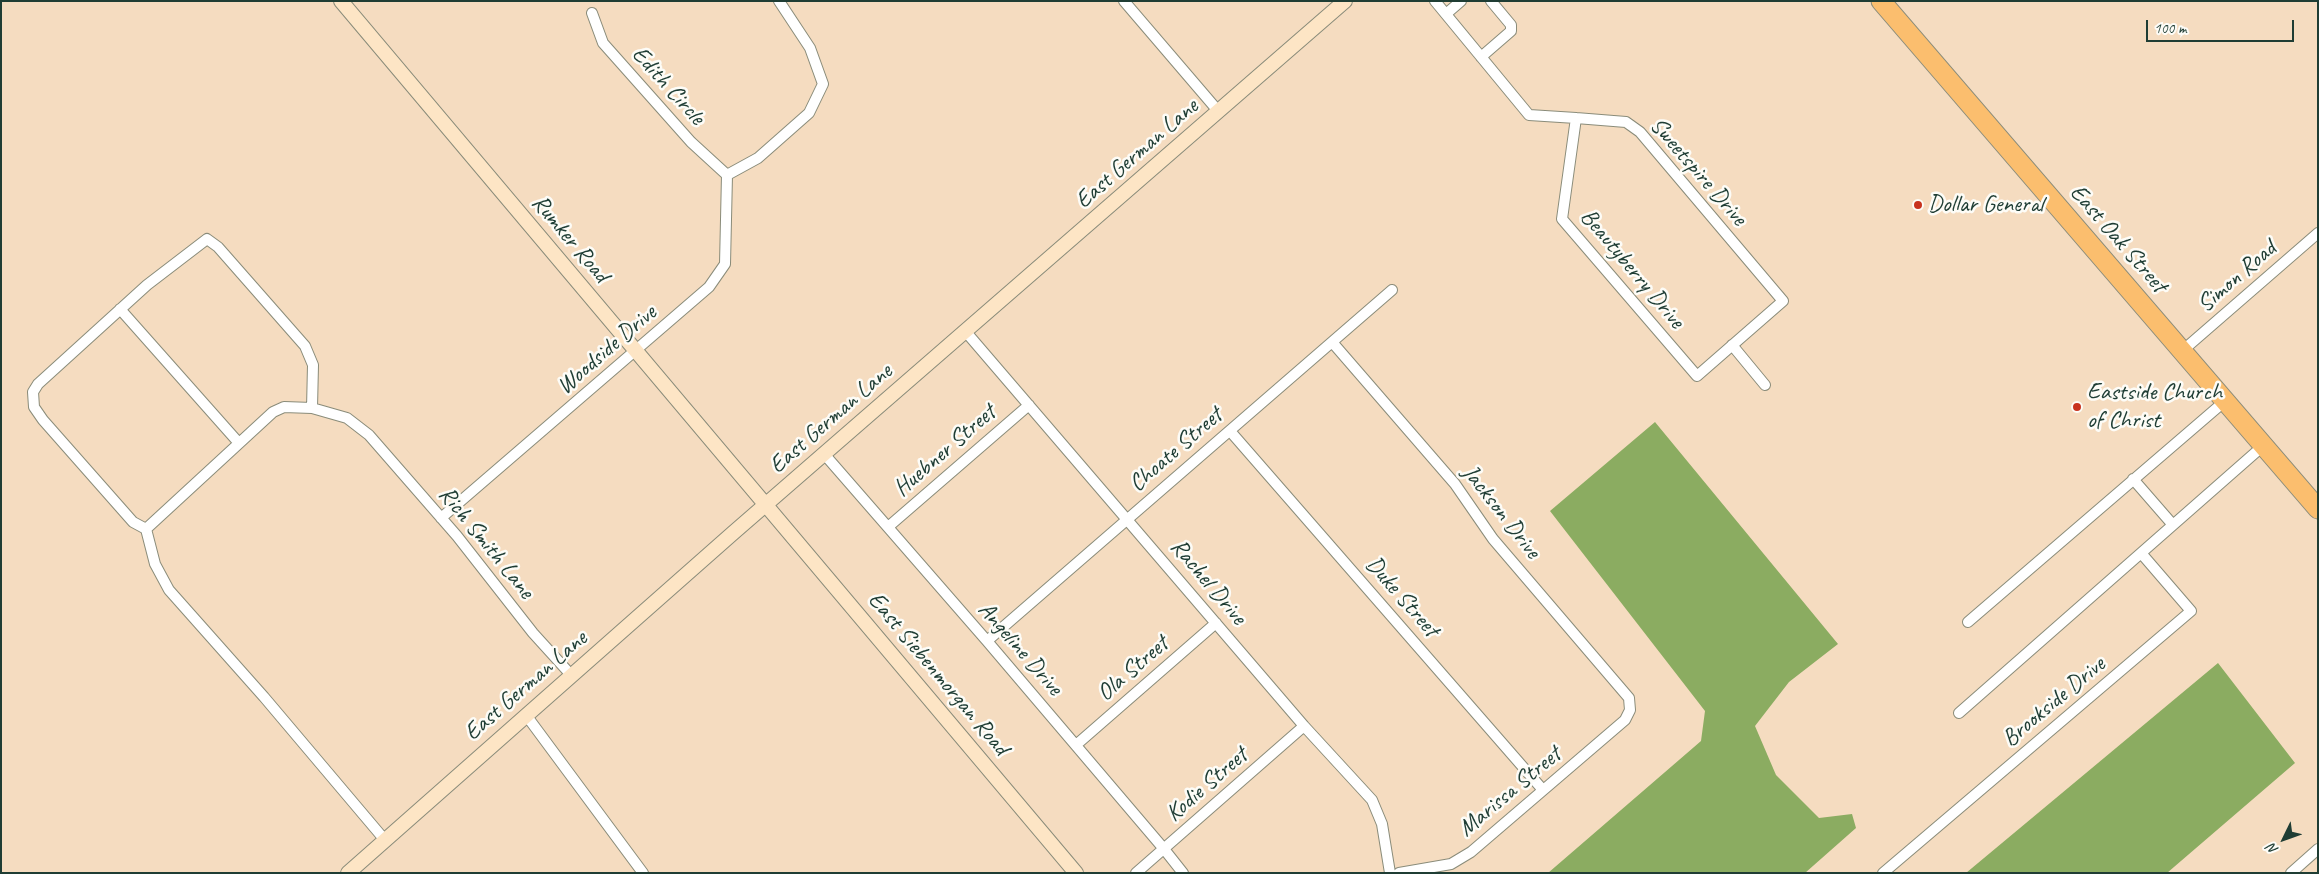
<!DOCTYPE html>
<html>
<head>
<meta charset="utf-8">
<style>
  body { margin:0 }
  #map { position:relative; width:2319px; height:874px; overflow:hidden; background:#f5dcc0; font-family:Caveat,sans-serif }
  canvas { display:block }
  .frame { position:absolute; inset:0; border:2px solid #1f3d34; pointer-events:none }
  .north { position:absolute; left:2259px; top:814px; width:50px; height:50px; -webkit-text-stroke:4px #fdfcf7; paint-order:stroke; rotate:228deg; font-size:14px; font-weight:700; line-height:20px; text-align:center; color:#1f3d34 }
  .north::after { content:''; display:block; margin:auto; width:18px; height:22px; background:#1f3d34; clip-path:polygon(50% 0,100% 100%,50% 72%,0 100%) }
  .scale { position:absolute; left:2146px; top:20px; width:148px; height:22px; box-sizing:border-box; border:2px solid #1f3d34; border-top:0; padding-left:6px; font-size:15px; line-height:18px; white-space:nowrap; color:#1f3d34; -webkit-text-stroke:4px #fdfcf7; paint-order:stroke }
</style>
</head>
<body>
<div id="map">
<canvas width="2319" height="874"></canvas>
<div class="frame"></div>
<div class="north">N</div>
<div class="scale">100 m</div>
</div>
<script>
const ctx = document.querySelector('canvas').getContext('2d');
ctx.lineJoin = 'round';
function fill(path, color) {
  ctx.fillStyle = color;
  ctx.fill(path, 'evenodd');
}
function shape(rows) {
  const path = new Path2D();
  for (const r of rows) {
    path.moveTo(r[0], r[1]);
    for (let i = 2; i < r.length; i += 2) path.lineTo(r[i], r[i + 1]);
  }
  return path;
}
function trace(path, color, width, dash) {
  ctx.strokeStyle = color;
  ctx.lineWidth = width;
  ctx.lineCap = dash ? 'butt' : 'round';
  ctx.setLineDash(dash || []);
  ctx.stroke(path);
}
function write(font, color, halo, rows, align = 'center') {
  ctx.font = font + ' Caveat,sans-serif';
  ctx.lineWidth = 5;
  ctx.setLineDash([]);
  ctx.textBaseline = 'middle';
  ctx.strokeStyle = halo;
  ctx.fillStyle = color;
  for (const [text, x, y, turn = 0] of rows) {
    ctx.save();
    ctx.translate(x, y);
    ctx.rotate((+turn || 0) * Math.PI / 180);
    ctx.textAlign = isNaN(turn) ? turn : align;
    if (halo) ctx.strokeText(text, 0, 0);
    ctx.fillText(text, 0, 0);
    ctx.restore();
  }
}
fill(shape([
  [1655,422,1838,644,1789,682,1755,726,1776,775,1819,818,1852,814,1856,828,1805,873,1548,873,1701,741,1705,711,1550,511],
  [2218,663,2295,763,2167,873,1966,873]
]), '#8bac61');
const street = shape([
  [1124,1,1219,112],
  [1435,1,1529,115,1576,118,1626,122,1640,132,1783,301,1697,376,1562,219,1576,118],
  [592,13,603,43,691,142,727,175],
  [1446,14,1461,1],
  [1481,57,1511,31,1511,25,1491,1],
  [727,175,758,158,809,113,823,84,810,48,779,1],
  [120,309,238,442],
  [966,332,1304,726,1372,800,1382,824,1390,873],
  [1332,342,1455,484,1493,539,1629,698,1630,710,1625,720,1471,852,1451,864,1399,873],
  [1732,345,1765,385],
  [2181,352,2318,233],
  [312,408,313,365,305,346,218,247,207,239,147,285,38,384,33,392,34,407,43,420,133,522,146,529,273,412,284,407,312,408,347,418,369,435,457,536,533,633,572,676],
  [1230,431,1543,790],
  [825,455,987,641,1164,849,1183,873],
  [2133,479,2173,525],
  [441,518,709,287,725,264,727,175],
  [888,527,1029,405],
  [146,529,155,564,169,590,264,697,384,839],
  [1968,622,2225,401],
  [987,641,1392,290],
  [1959,713,2264,445],
  [526,715,643,873],
  [1076,745,1216,623],
  [1136,873,1304,726],
  [1883,873,2191,611,2141,553],
  [2291,873,2318,849]
]);
const secondary = shape([
  [341,1,1076,873],
  [348,873,733,533,1345,1]
]);
const highway = shape([
  [1881,1,2318,509]
]);
trace(street, '#8a8c7a', 12);
trace(secondary, '#8a8c7a', 16);
trace(highway, '#8a8c7a', 21);
trace(street, '#fff', 10);
trace(secondary, '#fde5c5', 14);
trace(highway, '#fbbe6e', 19);
for (const [x, y, r, color] of [
  [1918,205,5,"#c8321e"],
  [2077,407,5,"#c8321e"]
]) {
  const dot = new Path2D();
  dot.arc(x, y, r, 0, 2 * Math.PI);
  ctx.fillStyle = color;
  ctx.fill(dot);
  trace(dot, '#fdfcf7', 2);
}
write('24px', '#1f3d34', '#fdfcf7', [
  ["Edith Circle",668,86,48],
  ["East German Lane",1137,154,-41],
  ["Sweetspire Drive",1698,172,49],
  ["Rumker Road",570,239,50],
  ["East Oak Street",2118,239,49],
  ["Beautyberry Drive",1632,269,50],
  ["Simon Road",2237,277,-41],
  ["Woodside Drive",607,350,-41],
  ["East German Lane",831,419,-41],
  ["Choate Street",1176,450,-41],
  ["Huebner Street",945,451,-41],
  ["Jackson Drive",1501,512,52],
  ["Rich Smith Lane",486,543,51],
  ["Rachel Drive",1208,582,50],
  ["Duke Street",1402,597,49],
  ["Angeline Drive",1020,649,49],
  ["Ola Street",1133,669,-41],
  ["East Siebenmorgan Road",938,674,50],
  ["East German Lane",526,686,-41],
  ["Brookside Drive",2054,702,-40],
  ["Kodie Street",1207,785,-41],
  ["Marissa Street",1510,792,-40]
]);
write('24px', '#1f3d34', '#fdfcf7', [
  ["Dollar General",1928,205],
  ["Eastside Church",2087,393],
  ["of Christ",2087,421]
], 'left');
</script>
</body>
</html>
